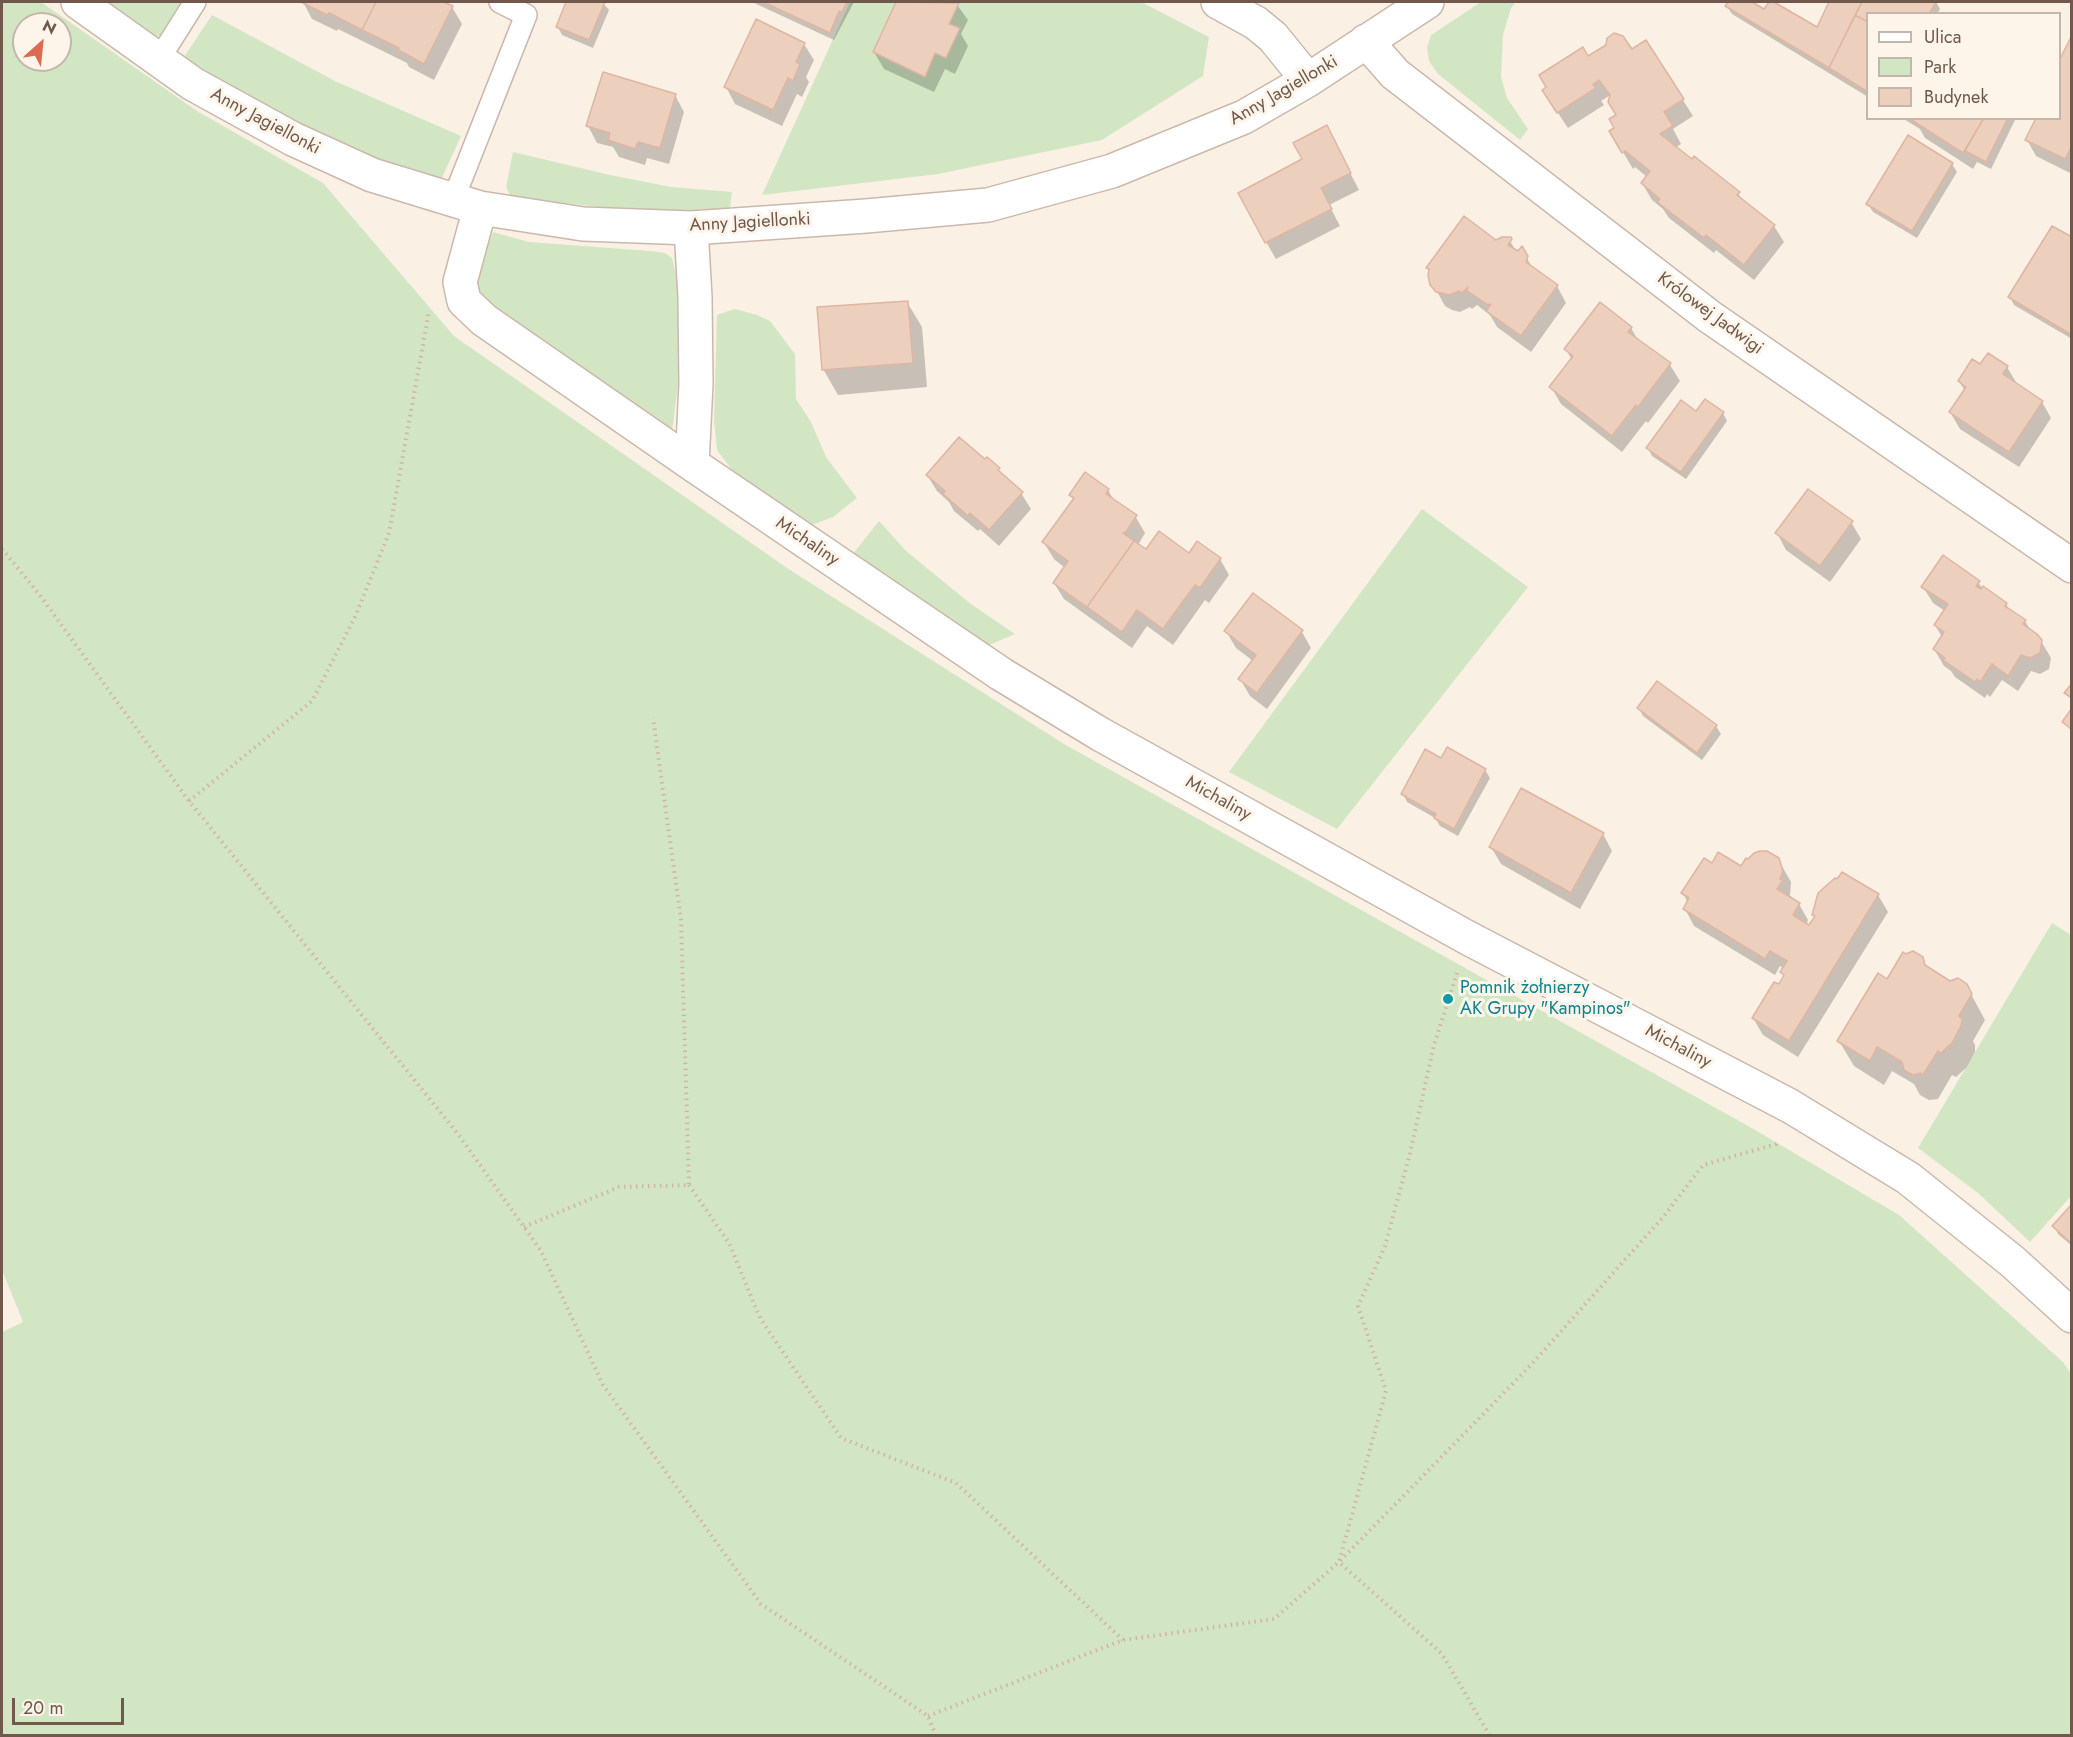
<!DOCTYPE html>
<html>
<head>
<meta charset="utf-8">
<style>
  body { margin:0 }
  #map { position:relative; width:2073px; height:1737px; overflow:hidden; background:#faf1e4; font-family:Jost,sans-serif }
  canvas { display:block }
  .frame { position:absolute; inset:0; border:3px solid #71584c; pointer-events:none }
  .legend { position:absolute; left:1866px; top:12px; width:195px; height:108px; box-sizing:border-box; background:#fdf5ea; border:2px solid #c5b6ab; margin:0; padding:8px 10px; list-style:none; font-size:18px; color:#71584c }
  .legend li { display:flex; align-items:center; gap:12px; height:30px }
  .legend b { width:30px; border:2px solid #c5b6ab }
  .north { position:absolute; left:12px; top:12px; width:60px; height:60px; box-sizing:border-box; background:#fdf5ea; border:2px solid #c5b6ab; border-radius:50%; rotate:27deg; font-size:16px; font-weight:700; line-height:24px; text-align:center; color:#71584c }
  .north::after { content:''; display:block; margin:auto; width:21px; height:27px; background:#db6c53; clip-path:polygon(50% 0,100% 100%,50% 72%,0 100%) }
  .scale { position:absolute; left:12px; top:1698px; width:112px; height:27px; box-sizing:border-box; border:3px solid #71584c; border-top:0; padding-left:8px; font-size:18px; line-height:21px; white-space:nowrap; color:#71584c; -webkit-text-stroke:4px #fdf5ea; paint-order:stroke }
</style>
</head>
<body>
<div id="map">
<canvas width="2073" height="1737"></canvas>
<div class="frame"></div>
<ul class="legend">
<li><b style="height:8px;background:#fff"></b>Ulica</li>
<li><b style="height:16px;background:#d3e6c4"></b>Park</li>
<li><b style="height:16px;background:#edcfbe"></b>Budynek</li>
</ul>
<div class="north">N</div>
<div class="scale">20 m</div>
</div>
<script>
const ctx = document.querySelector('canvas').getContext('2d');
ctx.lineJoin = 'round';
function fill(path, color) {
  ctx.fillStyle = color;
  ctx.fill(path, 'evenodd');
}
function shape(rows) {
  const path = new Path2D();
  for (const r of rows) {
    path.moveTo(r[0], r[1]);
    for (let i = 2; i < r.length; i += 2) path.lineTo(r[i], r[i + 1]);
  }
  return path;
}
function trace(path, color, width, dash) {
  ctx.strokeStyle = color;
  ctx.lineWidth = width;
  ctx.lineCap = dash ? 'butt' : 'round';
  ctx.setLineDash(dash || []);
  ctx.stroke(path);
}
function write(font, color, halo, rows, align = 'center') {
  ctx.font = font + ' Jost,sans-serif';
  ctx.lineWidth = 6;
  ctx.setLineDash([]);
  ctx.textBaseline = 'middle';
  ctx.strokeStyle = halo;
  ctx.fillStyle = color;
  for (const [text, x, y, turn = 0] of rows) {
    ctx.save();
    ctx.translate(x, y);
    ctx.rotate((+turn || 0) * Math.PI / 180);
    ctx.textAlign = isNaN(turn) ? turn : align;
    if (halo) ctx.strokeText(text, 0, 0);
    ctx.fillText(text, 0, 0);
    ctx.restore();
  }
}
fill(shape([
  [2,2,41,2,197,111,323,183,454,336,787,568,1064,744,1757,1131,1899,1215,2063,1362,2071,1374,2071,1735,2,1735,2,1332,23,1322,2,1270],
  [24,24,60,24,60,60,24,60],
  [108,2,183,2,162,35,156,36],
  [850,2,1141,2,1209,37,1203,76,1102,140,938,174,762,195],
  [1481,2,1516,2,1511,8,1503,35,1501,77,1507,98,1528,129,1520,140,1438,74,1429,61,1427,48,1431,35],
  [212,15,335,81,461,136,440,182,362,155,270,112,184,57],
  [513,152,610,175,671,187,732,192,730,208,722,212,644,212,511,197,506,187],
  [493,232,529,242,650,251,665,253,672,258,682,300,683,346,672,432,486,304,479,296,475,280],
  [735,309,757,315,770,321,795,354,796,399,811,422,826,457,857,498,833,517,809,526,735,474,717,450,714,421,717,315],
  [1422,509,1528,587,1337,829,1229,772],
  [879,521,906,551,971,604,1015,634,989,645,852,555],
  [2052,923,2071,935,2071,1196,2030,1242,1978,1193,1918,1148]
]), '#d3e6c4');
fill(shape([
  [303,2,440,2,452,7,462,24,434,80,409,67,407,63,338,29,337,31,312,19],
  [568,2,602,2,609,10,593,48,562,35,558,27],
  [752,2,854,2,834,40],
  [898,2,955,2,968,20,961,34,968,46,955,74,945,69,934,92,884,69,874,52],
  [1730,2,1749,2,1765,11,1771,2,1818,29,1831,2,1936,2,1940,9,1937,14,1868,14,1868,97,1732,14,1727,6],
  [2072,39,2072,174,2036,156,2027,140,2036,121,2035,118,2060,118,2060,63],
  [1646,42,1693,116,1673,129,1681,144,1675,148,1738,193,1744,203,1774,226,1784,242,1754,280,1716,250,1714,253,1669,218,1663,209,1652,200,1642,183,1647,177,1635,167,1633,169,1611,132,1616,129,1617,116,1612,94,1601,101,1604,105,1568,128,1554,107,1588,58,1632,51],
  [804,44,814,60,806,77,809,82,802,97,797,94,782,126,735,104,726,87],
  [675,95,684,112,669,164,647,158,645,165,619,157,613,147,597,143,588,126],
  [1902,118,2016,118,1991,169,1977,162,1973,169,1925,138,1920,129],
  [1335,144,1359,190,1329,205,1340,226,1276,259,1266,242],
  [1952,164,1957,172,1917,238,1873,212,1868,204],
  [2072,239,2072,339,2014,305,2010,297],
  [1495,241,1510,241,1518,254,1526,257,1534,270,1557,286,1566,303,1531,352,1497,327,1490,315,1477,305,1472,309,1470,307,1460,312,1452,310,1445,306,1435,288,1428,268],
  [907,302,922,327,927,387,838,395,823,369],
  [1600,305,1631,328,1639,342,1670,365,1680,381,1648,423,1646,421,1622,452,1561,404,1551,387,1572,360,1566,349],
  [1981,366,2007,367,2017,384,2042,402,2051,418,2019,467,1960,429,1950,412,1965,391,1959,381],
  [1723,413,1727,421,1686,479,1652,456,1648,448],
  [985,461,998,469,1002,476,1021,493,1031,509,999,546,980,529,978,531,954,511,949,502,937,491,927,475],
  [1108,490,1115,502,1135,516,1145,533,1138,545,1146,551,1220,559,1229,575,1209,603,1205,600,1173,645,1147,626,1132,648,1064,599,1054,583,1065,568,1054,559,1044,543,1074,501,1071,495],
  [1851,522,1861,539,1830,582,1786,550,1777,533],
  [1978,582,1982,588,2006,604,2010,611,2025,621,2031,631,2041,641,2051,658,2049,669,2040,674,2031,671,2018,691,2002,680,1990,697,1987,694,1985,698,1955,677,1951,671,1944,666,1934,649,1942,637,1935,625,1945,611,1933,603,1923,587],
  [1226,631,1302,632,1311,648,1267,709,1250,696,1240,679,1253,661,1236,648],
  [1639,708,1716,726,1721,734,1702,760,1643,716],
  [1442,760,1485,770,1490,778,1458,836,1440,826,1435,818,1407,802,1403,794],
  [1603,834,1612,851,1580,909,1501,864,1491,847],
  [1778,859,1791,882,1790,896,1799,904,1808,920,1806,925,1810,927,1816,917,1814,914,1878,895,1888,912,1798,1057,1763,1035,1753,1018,1779,986,1785,977,1782,972,1784,969,1780,966,1775,975,1694,926,1685,909,1688,903,1683,893,1712,865,1741,868],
  [1921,958,1928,969,1950,982,1966,985,1985,1020,1973,1041,1975,1045,1975,1052,1966,1068,1956,1077,1952,1075,1938,1099,1929,1100,1920,1095,1914,1084,1892,1071,1884,1085,1854,1066,1839,1041,1888,981],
  [2072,1207,2072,1246,2058,1234,2054,1226]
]), '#0003');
const building = shape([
  [301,2,376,2,362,30,329,13,327,15,301,2],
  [376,2,444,2,453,6,424,64,398,50,399,48,362,30,376,2],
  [566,2,605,2,589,40,556,27,566,2],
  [763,2,847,2,842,12,839,11,830,33,763,2],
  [896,2,959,3,949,24,960,28,946,58,935,53,925,77,873,52,896,2],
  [1728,2,1752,2,1764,9,1769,2,1774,2,1817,27,1829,2,1862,2,1829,68,1725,6,1728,2],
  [1862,2,1936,2,1929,14,1868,14,1868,22,1855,15,1862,2],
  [1855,15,1868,22,1868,92,1829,68,1855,15],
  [756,19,805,43,796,62,800,64,793,81,788,78,773,110,724,87,756,19],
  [1614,33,1623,36,1632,49,1646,40,1684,99,1664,112,1673,126,1660,134,1692,159,1694,156,1740,192,1737,195,1775,225,1744,265,1706,235,1704,238,1657,202,1660,199,1641,183,1650,171,1625,151,1622,153,1609,131,1614,128,1609,119,1616,115,1608,102,1610,95,1599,80,1593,84,1596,88,1557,113,1542,90,1546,87,1539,75,1583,47,1588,56,1606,45,1607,38,1614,33],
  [2072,35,2072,146,2065,159,2025,140,2036,118,2060,118,2060,59,2072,35],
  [603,72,676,94,660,148,638,142,635,149,608,140,610,133,586,126,603,72],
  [1915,118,1984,118,1963,153,1913,121,1915,118],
  [1984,118,2008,118,1986,162,1965,151,1984,118],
  [1327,125,1351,173,1321,188,1332,209,1265,243,1238,193,1302,159,1293,143,1327,125],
  [1908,135,1953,163,1912,231,1866,204,1908,135],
  [1464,216,1496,240,1502,237,1511,237,1512,239,1508,245,1518,251,1522,246,1528,256,1526,262,1558,285,1521,336,1486,311,1491,304,1488,305,1466,290,1468,287,1462,293,1459,291,1450,295,1436,292,1430,285,1428,275,1429,269,1426,268,1464,216],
  [2052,226,2072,237,2072,335,2008,297,2052,226],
  [908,301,913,363,822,370,817,307,908,301],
  [1600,302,1632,327,1628,332,1671,363,1638,407,1636,405,1612,436,1549,387,1573,356,1564,349,1600,302],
  [1988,353,2008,366,2003,374,2043,401,2009,452,1949,412,1966,387,1958,381,1972,359,1980,364,1988,353],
  [1705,399,1724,412,1681,472,1646,448,1681,400,1696,411,1705,399],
  [959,437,985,459,987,457,1000,468,998,470,1023,492,989,530,970,513,968,516,943,494,945,491,926,475,959,437],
  [1085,472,1109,489,1106,494,1137,515,1126,532,1123,533,1134,541,1087,607,1053,583,1068,561,1042,542,1074,498,1069,495,1085,472],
  [1808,489,1853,521,1820,566,1775,533,1808,489],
  [1159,531,1189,553,1197,541,1221,558,1200,588,1195,585,1163,629,1137,610,1122,632,1087,607,1134,541,1146,549,1159,531],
  [1943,555,1980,581,1976,586,1981,589,1983,586,2007,603,2005,606,2026,620,2023,624,2037,634,2042,640,2040,653,2030,658,2021,655,2007,678,2007,675,1992,664,1980,682,1977,679,1975,682,1943,660,1945,658,1933,649,1944,632,1934,625,1948,604,1921,587,1943,555],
  [1253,593,1303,630,1257,693,1238,679,1256,655,1224,631,1253,593],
  [1657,681,1717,725,1697,753,1637,708,1657,681],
  [2072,683,2072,698,2064,693,2072,683],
  [2072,708,2072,734,2070,728,2062,722,2072,708],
  [1447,747,1486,769,1454,829,1434,818,1436,814,1401,794,1425,749,1441,758,1447,747],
  [1521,788,1604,833,1571,893,1489,847,1521,788],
  [1760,851,1767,851,1779,858,1783,871,1780,879,1783,880,1777,889,1800,903,1793,915,1809,925,1815,916,1812,915,1818,893,1835,878,1837,879,1842,872,1879,894,1789,1041,1752,1018,1774,982,1779,984,1784,975,1780,972,1787,961,1770,951,1765,959,1683,909,1689,898,1681,893,1704,858,1712,863,1718,852,1741,866,1746,858,1748,859,1754,853,1760,851],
  [1913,951,1923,957,1925,965,1950,981,1958,978,1967,984,1972,994,1959,1016,1962,1019,1961,1026,1952,1043,1941,1053,1938,1051,1923,1075,1921,1073,1913,1075,1904,1070,1902,1062,1877,1047,1870,1061,1837,1041,1878,973,1887,979,1903,952,1906,954,1913,951],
  [2072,1204,2072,1244,2052,1226,2072,1204]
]);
fill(building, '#edcfbe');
trace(building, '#dfb5a0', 1.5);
const service = shape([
  [159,59,195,2],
  [453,200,526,15,500,2]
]);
const minor = shape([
  [78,2,193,84,293,139,372,175,480,208,583,224,691,228,866,216,988,205,1112,171,1244,117,1308,80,1427,2],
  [1218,2,1256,23,1273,37,1308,80],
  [1366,41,1395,74,1710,317,2072,566],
  [480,208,460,282,464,301,484,320,692,464,1001,674,1100,734,1468,938,1790,1106,1908,1178,2013,1262,2072,1316],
  [691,228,695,297,696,384,692,464]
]);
trace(service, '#cbb8ac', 24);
trace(minor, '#cbb8ac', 36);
trace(shape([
  [2,549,39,594,189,801,458,1134,541,1251,603,1385,761,1604,928,1716,936,1736],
  [189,801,312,701,355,617,389,533,429,311],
  [1457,973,1434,1045,1410,1153,1385,1246,1358,1306,1386,1391,1339,1562,1442,1654,1490,1736],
  [689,1185,729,1243,760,1318,841,1438,956,1483,1123,1640],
  [524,1227,619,1187,689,1185,681,920,653,718],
  [928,1716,1123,1640,1274,1619,1339,1562,1530,1366,1664,1216,1703,1165,1776,1144,1777,1141]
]), '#d2b3a2', 4, [1.5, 4.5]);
trace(service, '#fff', 21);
trace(minor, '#fff', 33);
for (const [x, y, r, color] of [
  [1448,999,6,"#0f9aa8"]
]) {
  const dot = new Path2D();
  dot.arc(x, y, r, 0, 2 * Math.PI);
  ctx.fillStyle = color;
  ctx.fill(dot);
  trace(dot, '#fdf5ea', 2);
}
write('18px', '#71584c', '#fdf5ea', [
  ["Anny Jagiellonki",1284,91,-30],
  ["Anny Jagiellonki",265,122,28],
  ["Anny Jagiellonki",750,223,-3],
  ["Królowej Jadwigi",1710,314,36],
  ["Michaliny",807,542,34],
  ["Michaliny",1218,799,29],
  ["Michaliny",1678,1047,28]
]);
write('18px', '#0d838f', '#fdf5ea', [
  ["Pomnik żołnierzy",1460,989],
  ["AK Grupy \"Kampinos\"",1460,1010]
], 'left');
</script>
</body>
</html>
